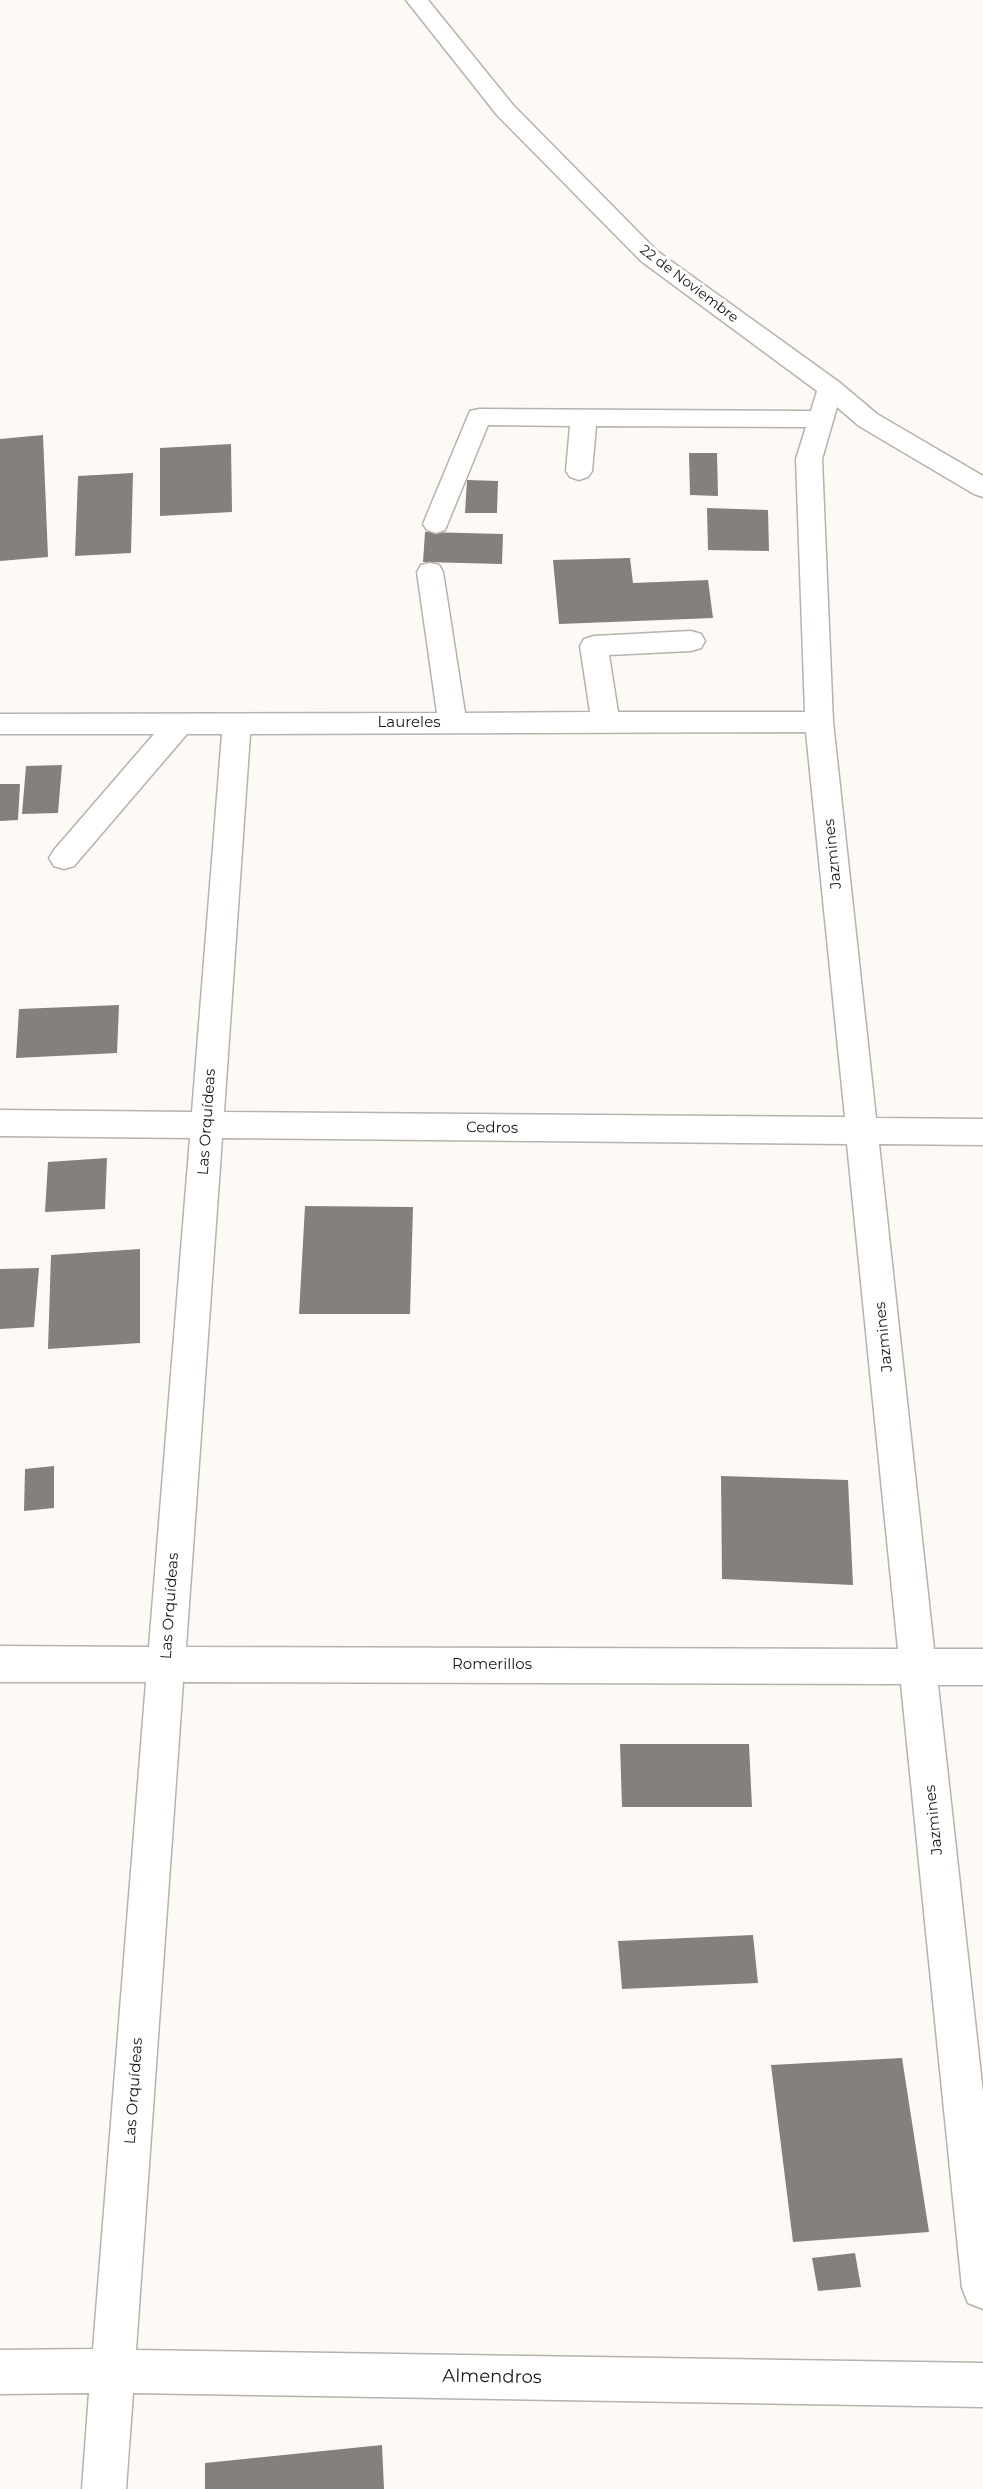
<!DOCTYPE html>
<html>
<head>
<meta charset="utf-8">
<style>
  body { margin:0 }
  canvas { display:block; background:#fdf9f4 }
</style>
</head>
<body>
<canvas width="983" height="2489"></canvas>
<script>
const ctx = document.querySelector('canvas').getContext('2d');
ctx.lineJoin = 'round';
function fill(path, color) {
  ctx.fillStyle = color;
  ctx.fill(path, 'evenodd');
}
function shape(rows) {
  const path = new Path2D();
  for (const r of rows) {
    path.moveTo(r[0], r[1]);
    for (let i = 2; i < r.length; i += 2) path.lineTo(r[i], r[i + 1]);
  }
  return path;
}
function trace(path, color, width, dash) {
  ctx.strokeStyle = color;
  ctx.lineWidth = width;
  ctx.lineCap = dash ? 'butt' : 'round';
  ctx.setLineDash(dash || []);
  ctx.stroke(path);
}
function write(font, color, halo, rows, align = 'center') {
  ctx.font = font + ' Montserrat,sans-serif';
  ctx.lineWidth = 6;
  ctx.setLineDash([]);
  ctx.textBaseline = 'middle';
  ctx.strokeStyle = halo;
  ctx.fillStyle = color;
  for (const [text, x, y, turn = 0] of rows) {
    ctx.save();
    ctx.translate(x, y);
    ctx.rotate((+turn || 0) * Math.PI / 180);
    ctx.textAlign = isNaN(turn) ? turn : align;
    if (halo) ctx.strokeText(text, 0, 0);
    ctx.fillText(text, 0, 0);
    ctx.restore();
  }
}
fill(shape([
  [43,435,48,557,0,561,0,439],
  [231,444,232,512,160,516,160,448],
  [689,453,717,453,718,496,690,495],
  [133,473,131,553,75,556,78,476],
  [467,480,498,481,497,513,465,513],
  [707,508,768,510,769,551,708,550],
  [425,532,503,534,502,564,423,562],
  [630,558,633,583,708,580,713,618,559,624,553,560],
  [62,765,58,813,22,814,26,766],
  [0,784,20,784,18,820,0,821],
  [119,1005,117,1053,16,1058,19,1009],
  [107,1158,105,1209,45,1212,48,1162],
  [305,1206,413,1207,410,1314,299,1314],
  [140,1249,140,1343,48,1349,51,1255],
  [39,1268,34,1327,0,1329,0,1269],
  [54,1466,54,1508,24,1511,25,1469],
  [721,1476,848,1480,853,1585,722,1579],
  [620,1744,749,1744,752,1807,622,1807],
  [753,1935,758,1983,622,1989,618,1941],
  [902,2058,929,2232,793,2242,771,2065],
  [855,2253,861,2287,818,2291,812,2258],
  [382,2445,384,2489,205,2489,205,2463]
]), '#84817c');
const minor = shape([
  [406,0,428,0,513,105,657,251,839,382,877,414,983,476,983,497,974,494,859,426,837,407,822,459,833,722,876,1118,983,1119,983,1145,879,1144,934,1649,983,1649,983,1685,938,1685,983,2093,983,2309,968,2303,962,2288,901,1684,183,1682,136,2350,983,2363,983,2407,133,2393,126,2489,82,2489,89,2393,0,2394,0,2350,93,2349,146,1682,0,1682,0,1646,149,1647,190,1138,0,1136,0,1110,192,1112,222,734,187,734,74,866,64,869,54,866,49,858,54,850,154,734,0,734,0,714,437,713,417,572,421,565,430,563,439,565,443,572,465,713,590,712,580,646,584,639,594,636,691,631,701,634,705,641,701,648,691,651,609,655,618,712,805,712,796,459,806,427,596,426,592,471,588,477,579,480,570,477,566,471,570,426,488,425,445,530,436,533,427,530,423,524,470,411,479,409,811,411,817,391,641,261,497,115,406,0],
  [806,732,845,1117,224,1112,250,734,806,732],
  [222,1138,847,1144,898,1649,186,1647,222,1138]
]);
trace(minor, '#b6b2ad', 3);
fill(minor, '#fff');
write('14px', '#181715', '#fff', [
  ["22 de Noviembre",689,284,37]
]);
write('15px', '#181715', '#fff', [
  ["Laureles",409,723],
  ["Jazmines",833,854,-96],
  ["Las Orquídeas",207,1122,-86],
  ["Cedros",492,1128,1],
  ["Jazmines",884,1337,-96],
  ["Las Orquídeas",170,1606,-86],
  ["Romerillos",492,1665],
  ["Jazmines",934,1820,-96],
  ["Las Orquídeas",134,2091,-86]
]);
write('18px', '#181715', '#fff', [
  ["Almendros",492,2377,1]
]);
</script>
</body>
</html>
